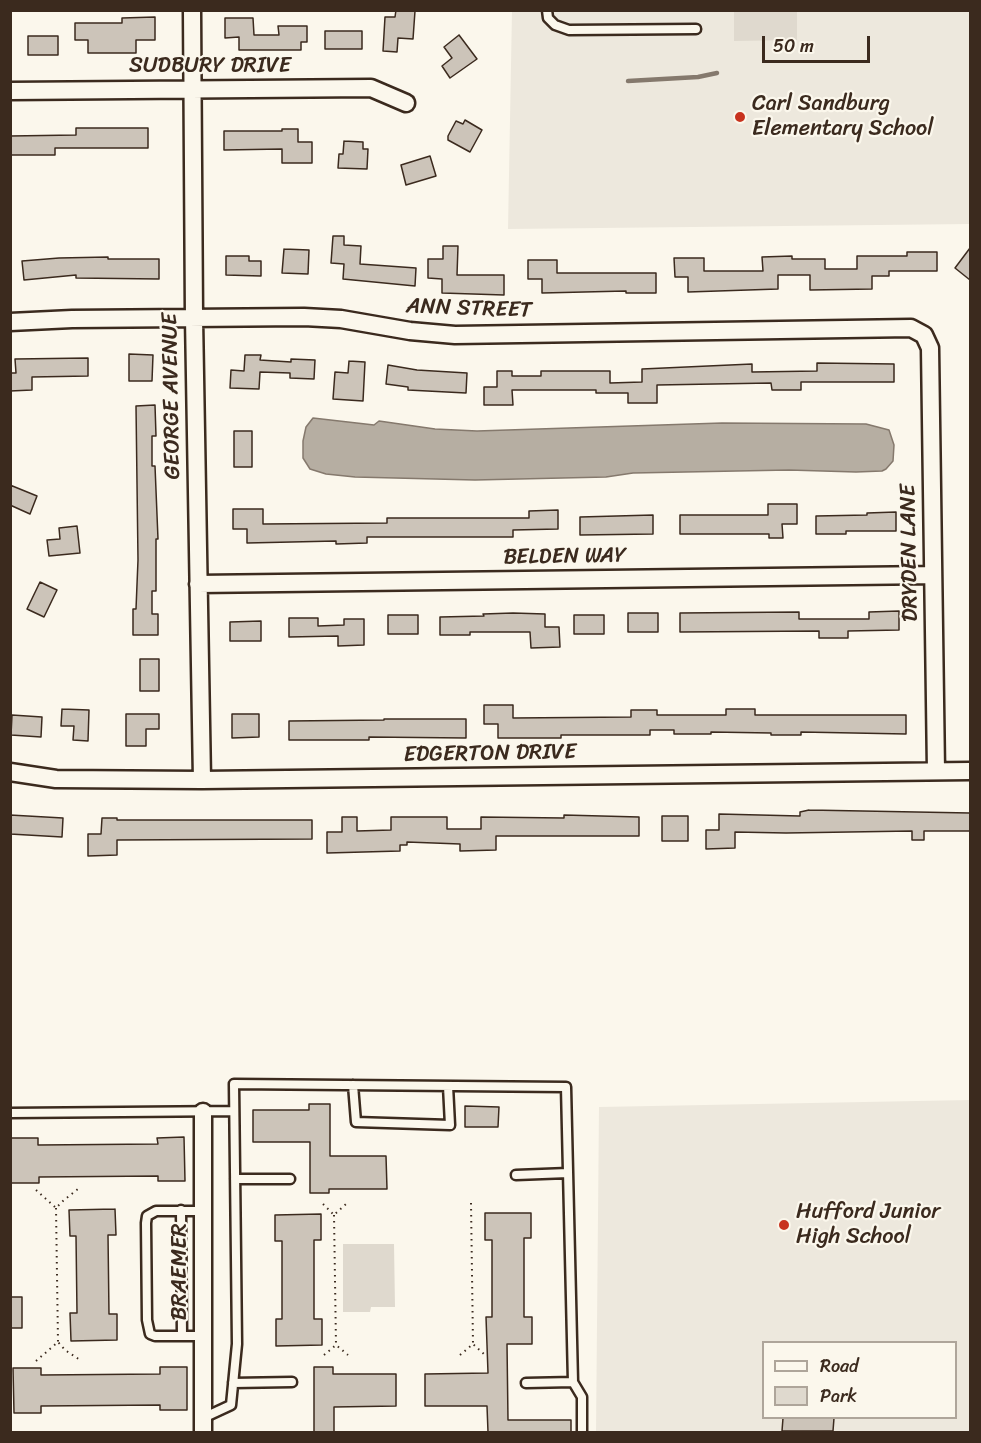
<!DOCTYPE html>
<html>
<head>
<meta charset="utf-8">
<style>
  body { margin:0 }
  #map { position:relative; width:981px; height:1443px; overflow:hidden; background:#fbf7ec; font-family:Sriracha,sans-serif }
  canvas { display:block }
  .frame { position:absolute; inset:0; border:12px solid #3b2a1e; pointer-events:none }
  .legend { position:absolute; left:762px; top:1341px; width:195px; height:78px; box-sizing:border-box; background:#fbf7ec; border:2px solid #aea59a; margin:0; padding:8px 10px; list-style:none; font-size:18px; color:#3b2a1e }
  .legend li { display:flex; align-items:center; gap:12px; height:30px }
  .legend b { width:30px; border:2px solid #aea59a }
  .scale { position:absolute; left:762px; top:36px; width:108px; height:27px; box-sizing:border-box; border:3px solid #3b2a1e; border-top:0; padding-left:8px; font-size:18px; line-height:21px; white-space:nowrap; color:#3b2a1e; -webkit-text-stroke:4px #fbf7ec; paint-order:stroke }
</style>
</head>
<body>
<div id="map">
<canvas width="981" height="1443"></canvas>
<div class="frame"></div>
<ul class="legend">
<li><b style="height:8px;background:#fbf7ec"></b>Road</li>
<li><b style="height:16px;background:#dfd9ce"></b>Park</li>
</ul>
<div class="scale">50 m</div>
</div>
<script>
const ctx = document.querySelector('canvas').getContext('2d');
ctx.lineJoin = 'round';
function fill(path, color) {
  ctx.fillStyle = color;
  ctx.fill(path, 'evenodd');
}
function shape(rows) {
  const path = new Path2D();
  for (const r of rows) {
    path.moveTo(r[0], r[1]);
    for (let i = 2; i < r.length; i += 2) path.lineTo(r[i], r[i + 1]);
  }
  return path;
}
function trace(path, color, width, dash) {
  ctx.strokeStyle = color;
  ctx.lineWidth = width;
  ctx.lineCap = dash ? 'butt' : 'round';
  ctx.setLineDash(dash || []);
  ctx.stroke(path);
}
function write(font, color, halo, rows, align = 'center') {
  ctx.font = font + ' Sriracha,sans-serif';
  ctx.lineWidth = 4.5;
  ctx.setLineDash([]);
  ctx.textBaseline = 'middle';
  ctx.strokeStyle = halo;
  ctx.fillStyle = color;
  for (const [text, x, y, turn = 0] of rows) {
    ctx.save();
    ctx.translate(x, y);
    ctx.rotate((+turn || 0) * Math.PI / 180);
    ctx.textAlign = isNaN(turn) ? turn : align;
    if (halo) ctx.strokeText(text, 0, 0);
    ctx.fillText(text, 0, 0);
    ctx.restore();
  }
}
fill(shape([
  [512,11,970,11,970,224,508,229],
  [970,1100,970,1432,596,1432,599,1107],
  [764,1342,956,1342,956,1418,764,1418]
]), '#ede8dd');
fill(shape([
  [734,11,797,11,797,40,734,41],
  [343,1244,394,1244,395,1307,371,1307,370,1312,343,1312]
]), '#dfd9ce');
const water = shape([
  [313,418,374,425,379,421,435,429,477,431,722,423,866,424,889,430,894,445,893,461,886,469,882,471,856,472,789,470,633,473,606,477,475,480,355,477,326,474,310,469,303,458,303,441,306,427,313,418]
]);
fill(water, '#b6aea2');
trace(water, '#85796d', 1.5);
trace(shape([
  [628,81,698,77,717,73]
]), '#85796d', 4.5);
const building = shape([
  [396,10,415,11,413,39,398,38,397,52,383,51,385,17,395,17,396,10],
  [155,17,155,40,136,40,136,53,88,53,88,40,75,40,75,23,122,23,122,18,155,17],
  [225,18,253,18,254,35,279,35,278,26,307,26,307,42,301,42,301,50,239,50,239,37,225,38,225,18],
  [325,31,362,31,362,49,325,49,325,31],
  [459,35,477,59,450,78,442,66,452,58,444,47,459,35],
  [28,36,58,36,58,55,28,55,28,36],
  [465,120,482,130,470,152,448,140,448,136,456,121,463,124,465,120],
  [76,128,148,128,148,148,55,148,55,155,10,155,10,136,76,135,76,128],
  [282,129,298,129,298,142,312,142,312,163,282,163,282,149,224,150,224,131,282,131,282,129],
  [344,141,363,142,363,149,368,149,367,169,338,168,339,154,343,154,344,141],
  [430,156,436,176,406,185,401,165,430,156],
  [333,236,344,236,344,245,361,246,360,264,416,268,415,286,343,279,344,264,331,263,333,236],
  [443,246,458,246,457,275,504,275,504,295,442,293,442,279,428,278,428,259,443,259,443,246],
  [970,248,970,280,955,268,970,248],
  [284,249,309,250,308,274,282,273,284,249],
  [907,252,937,252,937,271,889,271,889,276,872,276,872,289,810,290,810,275,778,275,778,289,688,292,688,277,675,277,674,258,704,258,704,271,763,271,762,257,792,256,792,259,825,259,825,269,857,269,857,256,907,256,907,252],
  [226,256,249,256,249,261,261,261,261,276,226,275,226,256],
  [108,257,108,259,159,259,159,279,76,278,76,275,24,280,22,261,59,258,108,257],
  [528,260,557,260,557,273,656,273,656,293,626,293,626,291,542,293,542,279,528,279,528,260],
  [129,354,153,355,152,381,129,381,129,354],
  [245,355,261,355,260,360,291,362,291,359,315,360,314,379,290,378,290,373,260,372,259,389,230,388,231,370,244,371,245,355],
  [88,358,88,376,32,377,32,390,10,391,10,373,16,373,15,359,88,358],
  [349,361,365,362,363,401,333,399,335,372,348,373,349,361],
  [817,363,894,364,894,382,801,382,801,390,772,390,771,383,657,385,657,403,628,403,628,393,596,393,596,390,512,390,513,405,484,405,484,387,497,387,497,371,512,371,512,376,541,376,541,371,610,371,610,383,642,382,642,369,752,364,752,372,817,371,817,363],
  [388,365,417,370,467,373,466,393,408,390,408,387,386,384,388,365],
  [155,405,156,436,152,436,152,466,155,466,158,539,156,539,156,591,152,591,152,614,158,614,158,635,133,635,133,609,136,609,138,560,136,406,155,405],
  [234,431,252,431,252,467,234,467,234,431],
  [10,485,37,496,30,514,10,505,10,485],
  [768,504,797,504,797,524,782,524,783,538,769,538,769,534,680,534,680,515,768,515,768,504],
  [233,509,263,509,263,524,387,523,387,518,529,518,529,511,558,510,558,529,513,530,513,537,367,537,367,543,336,544,336,541,247,543,247,529,233,529,233,509],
  [896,512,896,531,846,531,846,534,816,534,816,516,867,515,867,513,896,512],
  [653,515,653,534,580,535,580,517,653,515],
  [77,526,80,553,49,556,47,540,60,539,59,528,77,526],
  [40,582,57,590,44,617,27,609,40,582],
  [899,611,899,630,848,631,848,638,819,638,819,631,680,632,680,613,799,612,799,619,869,619,869,612,899,611],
  [513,613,545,614,545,627,559,627,560,647,531,648,530,632,470,632,470,635,440,635,440,617,484,616,483,614,513,613],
  [628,613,658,613,658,632,628,632,628,613],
  [388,615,418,615,418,634,388,634,388,615],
  [574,615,604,615,604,634,574,634,574,615],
  [289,618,318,618,318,626,344,625,344,619,364,619,364,645,338,646,338,636,289,637,289,618],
  [261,621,261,641,230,641,230,622,261,621],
  [140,659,159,659,159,691,140,691,140,659],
  [484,705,513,705,513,718,631,717,631,710,657,710,657,715,726,715,726,709,755,709,755,715,906,715,906,734,801,732,801,735,771,735,771,733,711,732,711,734,674,734,674,730,650,730,650,735,561,735,561,738,498,738,498,724,484,724,484,705],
  [62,709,89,710,88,741,73,740,74,726,61,726,62,709],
  [126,714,159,714,159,729,146,729,146,746,126,746,126,714],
  [232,714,259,714,259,737,232,738,232,714],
  [12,715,42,717,41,737,11,735,12,715],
  [384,719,466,719,466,738,369,737,369,740,289,740,289,721,384,720,384,719],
  [809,810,970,813,970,831,924,831,924,840,912,840,912,831,786,833,735,832,735,848,706,849,706,830,719,830,719,814,800,816,800,812,809,810],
  [10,815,63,818,62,837,10,834,10,815],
  [564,815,639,817,639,836,496,836,496,850,460,851,460,844,407,842,407,845,400,845,400,851,327,853,327,832,342,832,342,817,357,817,357,831,391,830,391,817,447,817,447,829,481,829,481,817,564,818,564,815],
  [662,816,688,816,688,841,662,841,662,816],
  [102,818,117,818,117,820,312,820,312,839,117,840,117,855,88,856,88,834,101,834,102,818],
  [309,1104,330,1104,330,1156,386,1156,387,1189,329,1189,329,1193,310,1193,310,1142,253,1142,253,1110,309,1110,309,1104],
  [465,1106,499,1107,498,1127,465,1127,465,1106],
  [184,1137,185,1181,158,1181,158,1176,39,1177,39,1183,11,1183,11,1138,38,1138,38,1145,158,1144,157,1138,184,1137],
  [115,1209,116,1235,108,1235,109,1314,117,1314,117,1340,71,1341,70,1313,77,1313,76,1236,70,1236,69,1210,115,1209],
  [485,1213,531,1213,531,1238,524,1238,524,1317,532,1317,532,1344,507,1344,508,1420,571,1420,571,1432,488,1432,487,1406,425,1406,425,1374,488,1373,486,1317,492,1317,492,1240,485,1240,485,1213],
  [321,1214,321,1240,314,1240,314,1319,322,1319,322,1345,276,1346,276,1319,282,1319,282,1241,275,1241,275,1215,321,1214],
  [10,1297,22,1297,22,1328,10,1328,10,1297],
  [160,1367,187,1367,187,1410,160,1410,160,1405,41,1406,41,1413,14,1413,13,1368,41,1368,41,1375,160,1374,160,1367],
  [314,1367,333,1367,333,1374,396,1374,396,1406,334,1407,334,1432,314,1432,314,1367],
  [783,1418,834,1418,833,1431,782,1431,783,1418]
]);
fill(building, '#ccc4b9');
trace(building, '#3b2a1e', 1.5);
const lane = shape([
  [547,10,548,18,555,25,569,30,696,29],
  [353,1085,356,1122,450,1125,448,1086],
  [10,1113,234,1111],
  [516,1175,568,1173],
  [235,1179,290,1179],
  [181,1210,182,1336],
  [203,1336,155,1336,150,1334,147,1320,146,1223,147,1216,156,1211,203,1211],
  [573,1382,582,1397,582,1432],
  [233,1383,292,1382],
  [203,1418,231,1405,237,1344,234,1084,566,1087,573,1382,526,1383]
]);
const street = shape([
  [192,10,194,318,202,780],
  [10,91,371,88,406,103],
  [10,322,72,319,304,317,341,319,410,331,455,335,911,328,924,335,930,348,936,771],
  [198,584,933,575],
  [10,772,56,779,202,780,970,771],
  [203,1112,203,1432]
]);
trace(lane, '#3b2a1e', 13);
trace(street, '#3b2a1e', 21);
trace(shape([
  [36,1190,56,1208,64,1200,78,1189],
  [471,1203,473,1344],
  [323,1204,334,1215,346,1204],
  [56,1208,58,1342],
  [334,1215,336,1345],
  [324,1355,336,1345,348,1355],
  [460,1355,473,1344,485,1355],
  [36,1361,58,1342,65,1350,80,1360]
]), '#3b2a1e', 2, [1.5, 4.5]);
trace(lane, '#fbf7ec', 8);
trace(street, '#fbf7ec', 16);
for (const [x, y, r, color] of [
  [740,117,6,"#c8321e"],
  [784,1225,6,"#c8321e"]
]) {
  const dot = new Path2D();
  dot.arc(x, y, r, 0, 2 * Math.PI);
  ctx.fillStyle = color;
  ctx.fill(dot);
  trace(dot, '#fbf7ec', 2);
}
write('22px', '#3b2a1e', '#fbf7ec', [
  ["SUDBURY DRIVE",210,66],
  ["ANN STREET",469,309,2],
  ["GEORGE AVENUE",172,396,-91],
  ["DRYDEN LANE",910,553,-91],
  ["BELDEN WAY",565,557,-1],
  ["EDGERTON DRIVE",490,754,-1],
  ["BRAEMER",180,1272,-90]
]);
write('22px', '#3b2a1e', '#fbf7ec', [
  ["Carl Sandburg",752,104],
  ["Elementary School",752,129],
  ["Hufford Junior",796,1212],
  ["High School",796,1237]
], 'left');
</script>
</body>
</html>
